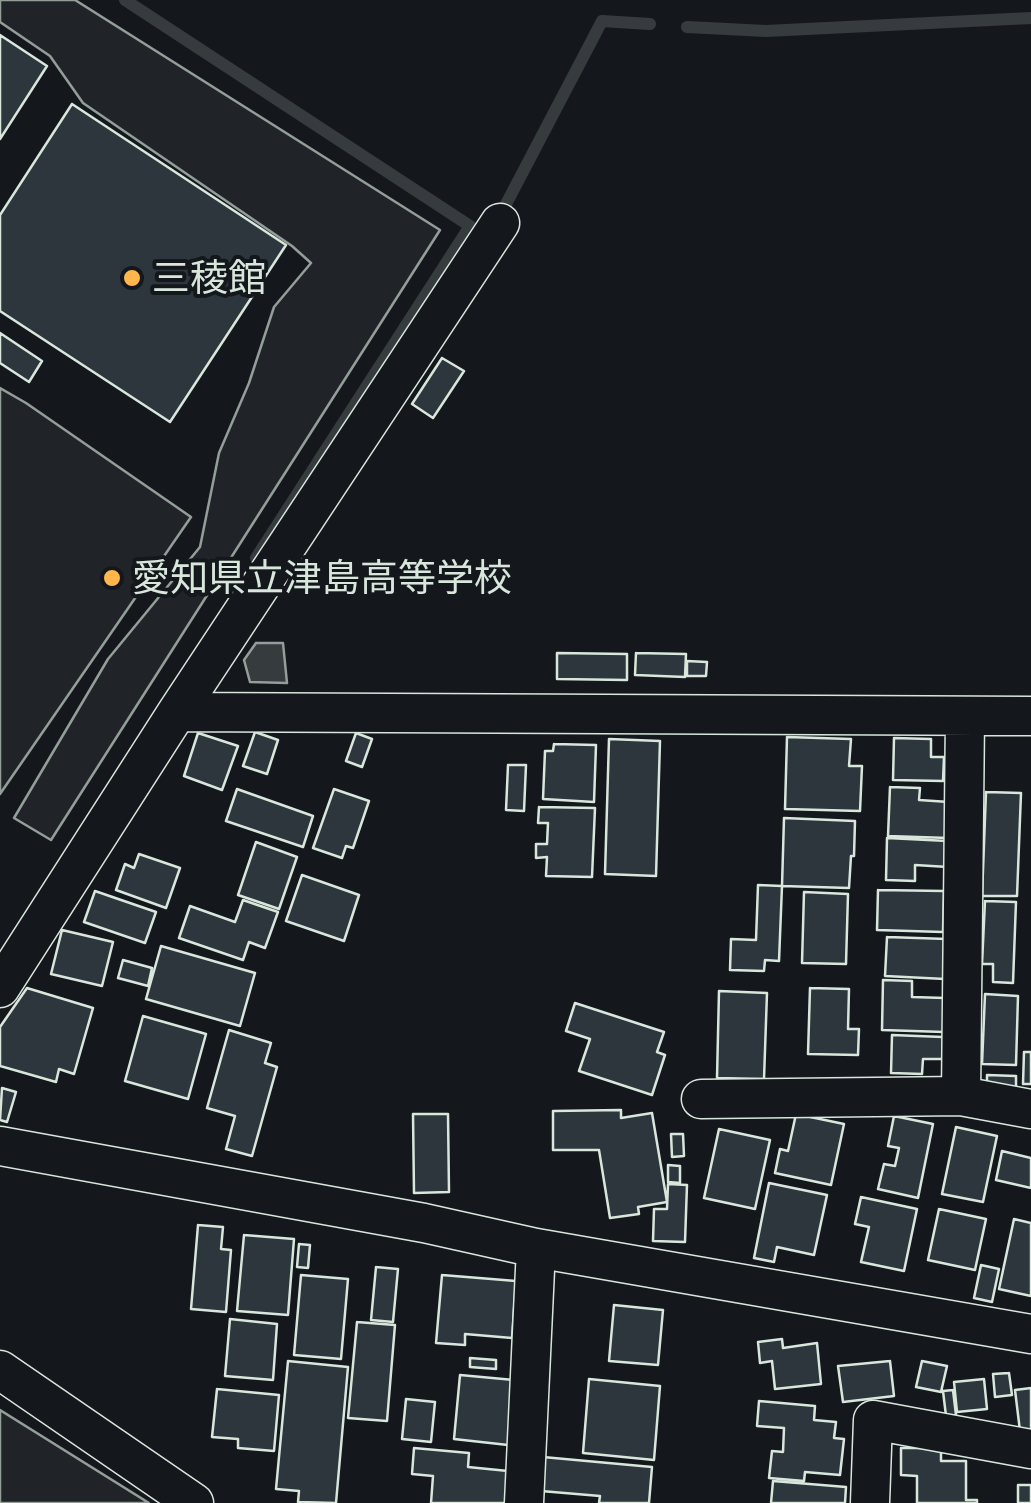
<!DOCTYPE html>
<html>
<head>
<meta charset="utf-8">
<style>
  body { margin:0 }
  canvas { display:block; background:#14181c }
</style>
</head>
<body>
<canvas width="1031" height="1503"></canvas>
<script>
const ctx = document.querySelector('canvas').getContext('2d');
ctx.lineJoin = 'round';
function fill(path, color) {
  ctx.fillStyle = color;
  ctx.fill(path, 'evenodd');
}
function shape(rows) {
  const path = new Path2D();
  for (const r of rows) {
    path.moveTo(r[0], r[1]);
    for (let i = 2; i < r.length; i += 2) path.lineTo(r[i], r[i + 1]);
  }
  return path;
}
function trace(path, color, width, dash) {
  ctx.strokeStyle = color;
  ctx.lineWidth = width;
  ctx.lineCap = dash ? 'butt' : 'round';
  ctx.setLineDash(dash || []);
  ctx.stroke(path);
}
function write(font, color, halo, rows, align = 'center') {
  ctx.font = font + ' "Exo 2","Noto Sans JP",sans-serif';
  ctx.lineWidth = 8;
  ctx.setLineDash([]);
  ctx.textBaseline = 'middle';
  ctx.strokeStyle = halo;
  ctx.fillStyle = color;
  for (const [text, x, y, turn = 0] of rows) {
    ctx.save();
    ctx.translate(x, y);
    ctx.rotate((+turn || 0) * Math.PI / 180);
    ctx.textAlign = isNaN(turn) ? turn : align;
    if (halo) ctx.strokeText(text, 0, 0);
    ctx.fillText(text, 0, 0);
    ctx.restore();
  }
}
const green = shape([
  [0,0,75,0,440,230,51,840,14,818,108,659,200,547,219,453,249,383,274,307,311,263,292,246,83,103,50,56,0,22,0,0],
  [0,388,26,403,191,517,0,794,0,388],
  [0,1410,149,1503,0,1503,0,1410]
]);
fill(green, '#202428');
trace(green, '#939e99', 2.5);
const water = shape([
  [256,643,283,643,287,683,250,682,244,660,256,643]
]);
fill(water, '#363b3e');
trace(water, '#939e99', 2.5);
trace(shape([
  [125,0,470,226,256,558],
  [687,27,766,31,1031,18],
  [504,208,602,21,650,24]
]), '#363b3e', 12);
const building = shape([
  [0,35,47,66,0,139,0,35],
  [72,104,286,245,170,422,0,311,0,215,72,104],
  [0,333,42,361,29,382,0,363,0,333],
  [442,358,464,371,433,418,412,404,442,358],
  [557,653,627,654,627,680,557,679,557,653],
  [636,653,686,654,685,677,635,675,636,653],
  [687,661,707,662,706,676,687,676,687,661],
  [255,732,278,740,267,774,243,766,255,732],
  [198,733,238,746,222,790,184,776,198,733],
  [356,733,372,739,362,767,346,761,356,733],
  [787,737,851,739,849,766,862,766,860,811,785,809,787,737],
  [894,738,931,739,931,757,944,757,943,781,893,780,894,738],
  [609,739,660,741,656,876,605,874,609,739],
  [554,744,596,745,594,802,543,799,545,751,553,751,554,744],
  [508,765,526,765,524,811,506,810,508,765],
  [890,787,920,788,919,800,949,802,948,838,888,836,890,787],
  [237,789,313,816,303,847,226,821,237,789],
  [334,789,369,801,353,848,346,846,342,858,313,848,334,789],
  [986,792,1021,793,1017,896,982,896,986,792],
  [539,807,595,808,592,877,546,876,547,857,536,858,536,844,547,844,548,823,538,823,539,807],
  [784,818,855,821,854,856,851,856,849,888,782,886,784,818],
  [887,838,948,841,948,867,915,865,915,881,886,880,887,838],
  [256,842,297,857,279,909,238,895,256,842],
  [139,854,180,868,166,908,116,890,125,864,134,868,139,854],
  [302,875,359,895,344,941,286,921,302,875],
  [758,885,782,886,779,961,765,960,764,971,730,970,731,939,756,940,758,885],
  [878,890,944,891,943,932,877,930,878,890],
  [95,891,156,912,145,943,84,922,95,891],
  [804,892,848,894,846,964,802,963,804,892],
  [243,900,278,912,265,948,249,942,243,960,179,938,190,906,235,922,243,900],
  [985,901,1016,902,1013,983,993,982,993,964,982,964,985,901],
  [62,930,113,942,102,986,51,974,62,930],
  [887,937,947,939,945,979,885,976,887,937],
  [161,946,255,973,240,1026,146,999,161,946],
  [123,960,152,968,148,986,118,978,123,960],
  [883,980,912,981,912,997,945,998,944,1032,882,1030,883,980],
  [27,988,93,1008,74,1074,59,1069,56,1082,0,1066,0,1027,27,988],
  [810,988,849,989,848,1029,859,1029,858,1055,808,1054,810,988],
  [719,991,767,993,764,1079,717,1078,719,991],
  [985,994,1018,996,1016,1065,982,1064,985,994],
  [575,1003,664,1032,657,1052,665,1055,652,1095,579,1071,590,1039,566,1031,575,1003],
  [143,1016,206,1034,188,1099,125,1081,143,1016],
  [229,1030,271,1043,265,1063,277,1067,252,1156,226,1149,235,1116,207,1108,229,1030],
  [892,1035,943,1037,943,1059,923,1059,922,1074,891,1073,892,1035],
  [1024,1052,1031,1052,1031,1084,1023,1084,1024,1052],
  [987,1075,1016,1076,1016,1092,987,1091,987,1075],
  [2,1088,16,1092,7,1122,0,1120,2,1088],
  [621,1110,621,1118,652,1113,667,1202,638,1207,639,1214,610,1218,599,1150,553,1150,553,1111,621,1110],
  [413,1114,448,1114,449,1192,414,1193,413,1114],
  [796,1114,844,1124,831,1185,775,1173,780,1149,788,1151,796,1114],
  [894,1116,933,1124,918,1198,878,1189,884,1164,895,1166,899,1148,888,1146,894,1116],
  [956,1127,997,1136,983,1202,942,1194,956,1127],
  [719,1129,770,1140,755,1209,704,1198,719,1129],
  [671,1134,683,1134,684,1156,672,1157,671,1134],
  [1002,1151,1031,1158,1031,1188,996,1180,1002,1151],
  [668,1165,680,1166,680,1183,668,1182,668,1165],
  [769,1183,827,1195,814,1255,777,1247,774,1262,754,1258,769,1183],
  [668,1184,687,1185,685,1242,653,1241,654,1209,667,1209,668,1184],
  [861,1197,917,1209,904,1271,861,1262,869,1227,855,1224,861,1197],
  [939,1209,986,1219,975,1270,928,1260,939,1209],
  [1014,1219,1031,1223,1031,1296,999,1289,1014,1219],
  [198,1225,223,1227,221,1249,231,1250,226,1312,191,1309,198,1225],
  [244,1235,294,1239,288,1315,237,1311,244,1235],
  [299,1244,310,1245,308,1268,297,1267,299,1244],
  [981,1265,999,1269,992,1302,974,1298,981,1265],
  [376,1267,398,1269,393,1322,371,1320,376,1267],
  [301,1275,348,1279,341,1359,294,1355,301,1275],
  [442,1275,516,1281,512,1338,465,1334,465,1345,436,1343,442,1275],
  [614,1305,663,1310,658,1365,609,1361,614,1305],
  [230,1319,277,1324,273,1380,225,1376,230,1319],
  [357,1322,395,1325,387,1421,348,1418,357,1322],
  [782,1339,783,1348,817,1343,821,1384,775,1389,772,1361,760,1363,758,1342,782,1339],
  [470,1358,496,1360,496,1369,470,1367,470,1358],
  [288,1361,348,1367,336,1503,298,1502,299,1491,276,1489,288,1361],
  [890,1361,894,1396,843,1402,838,1366,890,1361],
  [922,1361,947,1366,941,1392,916,1387,922,1361],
  [1009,1373,1012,1395,995,1397,993,1374,1009,1373],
  [460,1375,514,1380,508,1445,454,1439,460,1375],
  [589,1379,660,1386,654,1460,583,1453,589,1379],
  [984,1379,987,1409,957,1412,954,1382,984,1379],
  [1031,1388,1031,1430,1020,1431,1015,1390,1031,1388],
  [217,1389,279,1395,274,1451,238,1448,238,1439,212,1437,217,1389],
  [953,1390,956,1415,946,1416,943,1391,953,1390],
  [406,1399,435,1402,431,1442,402,1439,406,1399],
  [759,1401,815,1406,814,1420,836,1422,834,1438,844,1439,840,1475,805,1472,804,1481,769,1478,772,1451,783,1452,784,1428,757,1426,759,1401],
  [414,1448,469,1453,468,1467,508,1471,505,1503,431,1503,433,1476,412,1474,414,1448],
  [901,1448,941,1448,941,1461,966,1461,966,1500,977,1500,977,1503,917,1503,917,1476,901,1475,901,1448],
  [543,1457,652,1467,649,1503,599,1503,600,1496,541,1491,543,1457],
  [773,1481,846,1487,845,1503,771,1503,773,1481],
  [1018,1485,1031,1485,1031,1503,1018,1503,1018,1485]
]);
fill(building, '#2c363c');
trace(building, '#d8e6dc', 2.5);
const street = shape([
  [177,712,500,223],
  [0,988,177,712,1031,716],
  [961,1096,965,716],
  [701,1099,961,1096,1031,1109],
  [0,1146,424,1223,536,1248,1031,1334],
  [0,1370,194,1503],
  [524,1503,536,1248],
  [870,1503,873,1420,1031,1449]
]);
trace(street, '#d8e6dc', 41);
trace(street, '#14181c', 38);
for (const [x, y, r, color] of [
  [132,278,10,"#ffb74d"],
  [112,578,10,"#ffb74d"]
]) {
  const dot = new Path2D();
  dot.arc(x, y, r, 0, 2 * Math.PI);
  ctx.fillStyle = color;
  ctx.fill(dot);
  trace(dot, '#14181c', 4);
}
write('38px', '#d8e6dc', '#14181c', [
  ["三稜館",152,278],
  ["愛知県立津島高等学校",132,578]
], 'left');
</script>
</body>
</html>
